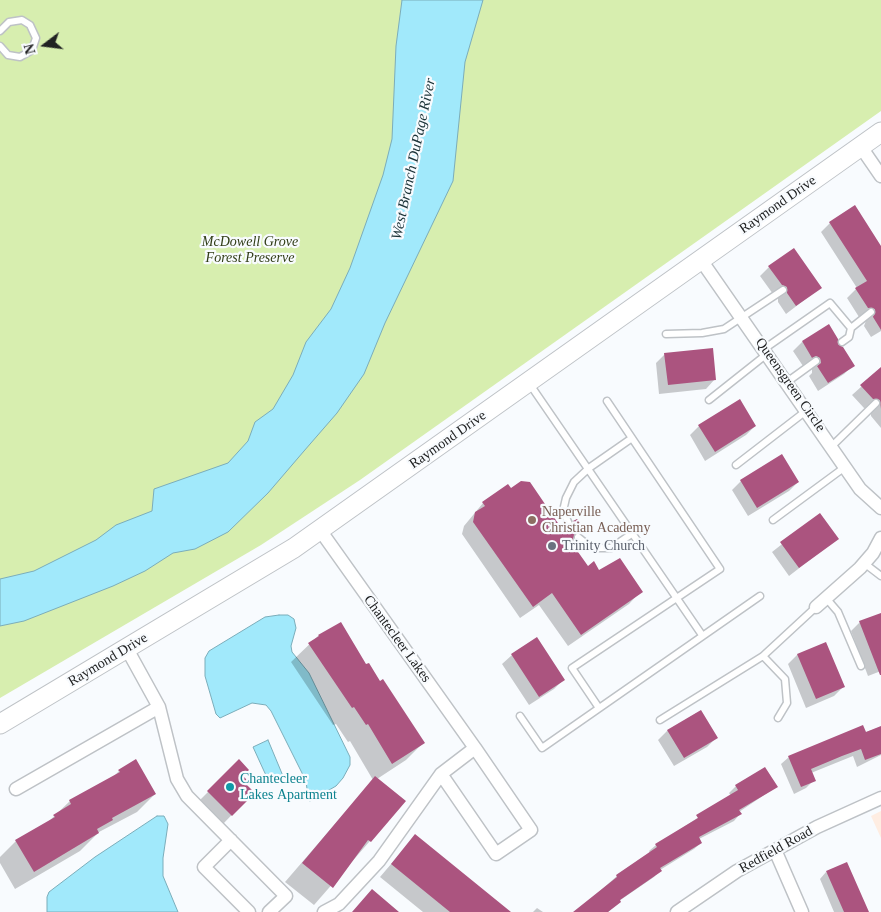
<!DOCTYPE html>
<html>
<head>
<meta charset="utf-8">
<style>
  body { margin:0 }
  #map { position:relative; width:881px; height:912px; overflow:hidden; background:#f8fbfe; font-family:Georgia,serif }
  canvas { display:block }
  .north { position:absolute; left:20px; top:20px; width:50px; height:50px; -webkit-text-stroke:4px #f8fbfe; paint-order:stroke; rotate:255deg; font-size:14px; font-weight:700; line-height:20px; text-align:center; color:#212223 }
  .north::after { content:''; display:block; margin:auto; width:18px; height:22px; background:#212223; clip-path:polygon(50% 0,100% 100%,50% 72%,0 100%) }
</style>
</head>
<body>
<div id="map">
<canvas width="881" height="912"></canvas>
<div class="north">N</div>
</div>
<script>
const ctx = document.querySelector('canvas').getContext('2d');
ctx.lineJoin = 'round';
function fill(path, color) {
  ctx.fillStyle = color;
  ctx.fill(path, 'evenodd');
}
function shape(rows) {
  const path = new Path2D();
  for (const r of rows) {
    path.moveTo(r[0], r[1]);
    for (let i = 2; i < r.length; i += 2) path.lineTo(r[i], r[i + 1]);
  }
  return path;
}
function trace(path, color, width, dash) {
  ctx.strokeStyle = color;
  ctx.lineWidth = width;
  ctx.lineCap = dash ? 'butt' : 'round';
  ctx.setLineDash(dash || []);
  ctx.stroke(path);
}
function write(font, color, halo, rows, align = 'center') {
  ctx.font = font + ' Georgia,serif';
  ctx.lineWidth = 4.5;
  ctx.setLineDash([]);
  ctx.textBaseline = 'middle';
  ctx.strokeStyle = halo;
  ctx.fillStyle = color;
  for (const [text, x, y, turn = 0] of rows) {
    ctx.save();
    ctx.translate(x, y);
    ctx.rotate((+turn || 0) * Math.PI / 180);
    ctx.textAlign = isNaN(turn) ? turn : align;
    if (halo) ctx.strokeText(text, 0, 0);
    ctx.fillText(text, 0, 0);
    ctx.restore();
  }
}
fill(shape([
  [881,811,881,838,871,816]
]), '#feede2');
fill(shape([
  [0,0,881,0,881,111,360,480,261,545,0,698]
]), '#d7eeaf');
const water = shape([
  [402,0,483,0,465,62,453,181,385,323,364,374,337,413,304,451,268,493,228,532,195,549,173,553,145,571,113,586,24,621,0,626,0,579,34,571,96,540,116,525,152,511,154,489,228,463,248,441,255,422,273,409,293,375,306,342,331,309,350,268,383,175,392,139,396,46,402,0],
  [279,615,288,615,294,619,296,628,291,646,292,652,309,673,350,757,350,765,343,778,336,786,310,801,305,799,307,789,306,781,271,711,266,705,252,703,220,718,216,714,205,676,205,658,209,651,265,617,279,615],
  [268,740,283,776,269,782,253,747,268,740],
  [157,816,164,816,168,824,163,858,163,876,178,912,47,912,47,897,49,892,95,857,157,816]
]);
fill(water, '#a1e9fb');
trace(water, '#7badba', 1);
fill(shape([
  [830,223,881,272,881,331,871,337,864,326,867,318,859,317,847,298,857,288,821,232],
  [769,267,820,288,786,314,778,302,778,296,773,294,760,276],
  [802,342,836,345,853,365,844,374,818,391,809,376,812,373,812,368,806,365,803,366,793,351],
  [665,354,715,379,706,389,659,394,656,363],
  [881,369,881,428,871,416,871,409,864,408,852,395],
  [739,401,755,426,746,435,705,461,690,435,699,426],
  [741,481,798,482,789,491,748,516,732,490],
  [483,503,562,531,574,522,584,531,571,544,588,567,641,591,629,604,568,646,539,605,520,618,462,534,464,526],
  [819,515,837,539,789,576,772,552],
  [881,614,881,671,868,676,851,631,860,622],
  [341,624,366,666,424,742,406,760,377,779,370,841,314,905,285,882,373,780,350,741,348,742,336,724,333,725,291,662,318,636],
  [825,643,843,687,834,696,806,708,788,664,797,655],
  [512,655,563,680,554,689,529,705,502,664],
  [700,711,716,738,707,747,674,766,658,740,667,731],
  [881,727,881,755,857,767,853,756,811,773,814,780,806,788,794,794,781,764,789,757],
  [239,761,244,782,253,793,223,824,199,801],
  [119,771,155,794,137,812,99,832,80,851,15,889,0,863,0,857,16,841,46,824,70,801,113,777],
  [736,786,776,787,739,812,740,814,734,821,699,839,701,843,694,849,660,870,654,877,619,901,608,912,576,912,617,876,650,853,649,851,656,845,731,796,729,793],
  [415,836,497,912,423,912,380,877],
  [826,872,868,912,834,912,820,879],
  [537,908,543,912,533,912]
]), '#0003');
fill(shape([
  [855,205,881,246,881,330,873,317,875,309,868,308,855,288,867,281,829,222],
  [794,248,822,288,796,306,787,293,787,287,782,285,768,266],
  [829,324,838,339,838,344,843,347,855,366,828,383,817,366,821,363,820,358,816,356,812,358,802,341],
  [713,348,716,380,668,385,664,353],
  [881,367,881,409,880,400,873,399,860,385],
  [740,399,756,426,715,452,698,425],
  [782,454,799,482,757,508,740,480],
  [521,481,530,482,562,529,565,527,572,528,573,521,577,519,586,531,582,534,576,533,571,542,588,566,594,561,599,570,620,558,643,592,581,635,552,593,533,607,473,522,475,512,485,506,482,502,508,484,511,488],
  [820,513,839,539,799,568,780,542],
  [881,613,881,675,880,675,859,621],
  [341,622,366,664,369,663,380,681,383,679,425,743,392,764,368,724,366,725,354,707,352,708,308,643,319,636,318,635],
  [537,637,565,680,539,697,511,654],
  [826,642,845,687,816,699,797,654],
  [701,710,718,738,684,758,667,730],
  [863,725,866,732,881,726,881,754,865,760,861,749,842,756,811,769,816,781,801,787,788,756],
  [136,759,156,794,112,818,113,820,97,829,99,833,34,872,15,840,55,817,53,815,71,804,69,800,120,772,118,770],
  [239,759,249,770,243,776,247,780,245,783,255,793,232,816,207,791],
  [765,767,778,787,739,810,742,814,699,837,702,843,660,868,662,871,620,900,621,902,608,912,573,912,617,877,616,875,657,847,655,844,698,818,696,815,738,790,735,785],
  [375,776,406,801,371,842,368,840,333,888,302,863],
  [415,834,511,912,450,912,391,864],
  [847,862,869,912,844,912,826,871],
  [372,889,399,912,352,912]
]), '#ab547f');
const lane = shape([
  [0,31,9,22,22,20,30,25,36,38,32,50,20,57,8,55,0,46],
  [666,334,702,333,724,329,783,290],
  [842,342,849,337,851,328],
  [764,349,830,303,851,328,871,312],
  [787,382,816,361],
  [529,383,702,635],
  [709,400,767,354],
  [832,446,876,403],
  [736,465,806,411],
  [773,520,845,467],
  [569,524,563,511,566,498,574,482,589,468,632,438],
  [578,537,588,545,598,548,611,548,633,533],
  [864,563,881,576],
  [826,598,838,612,861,666],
  [763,656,785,679,787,703,778,718],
  [599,708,572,668,720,569,607,401],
  [520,716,542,748,760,596],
  [660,720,763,656,816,607]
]);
const street = shape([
  [861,147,881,176],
  [701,260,860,489,881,508],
  [320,530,475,748,441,774,379,861,339,904,324,912],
  [816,607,860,568,873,553,881,538],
  [127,649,159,707,177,779,187,796,286,896,269,912],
  [441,774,496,854,531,830,475,748],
  [16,789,159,707],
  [231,840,204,867,249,912],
  [775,850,802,912],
  [677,912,737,871,817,827,881,798]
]);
const secondary = shape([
  [0,724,294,548,881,132]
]);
trace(lane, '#bec2c6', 9);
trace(street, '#bec2c6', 15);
trace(secondary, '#bec2c6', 21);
trace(lane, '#fff', 6);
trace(street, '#fff', 12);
trace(secondary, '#fff', 19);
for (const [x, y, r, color] of [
  [532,520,5,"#8d6e63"],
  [552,546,5,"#6b7280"],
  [230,787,5,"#0f9aa8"]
]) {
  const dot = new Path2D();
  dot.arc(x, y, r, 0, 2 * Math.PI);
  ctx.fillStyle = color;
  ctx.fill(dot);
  trace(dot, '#f8fbfe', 2);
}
write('14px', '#212223', '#f8fbfe', [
  ["Raymond Drive",778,205,-35],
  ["Queensgreen Circle",790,385,55],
  ["Raymond Drive",448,440,-35],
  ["Chantecleer Lakes",397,639,54],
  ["Raymond Drive",108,660,-31],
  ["Redfield Road",776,850,-29]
]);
write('italic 14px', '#313d17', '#f8fbfe', [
  ["McDowell Grove",250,242],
  ["Forest Preserve",250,258]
]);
write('14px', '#785e54', '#f8fbfe', [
  ["Naperville",542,512],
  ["Christian Academy",542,528]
], 'left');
write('14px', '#5b616d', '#f8fbfe', [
  ["Trinity Church",562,546]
], 'left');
write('14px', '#0d838f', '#f8fbfe', [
  ["Chantecleer",240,779],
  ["Lakes Apartment",240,795]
], 'left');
write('italic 15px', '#1b3338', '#f8fbfe', [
  ["West Branch DuPage River",414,159,-78]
]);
</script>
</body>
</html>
